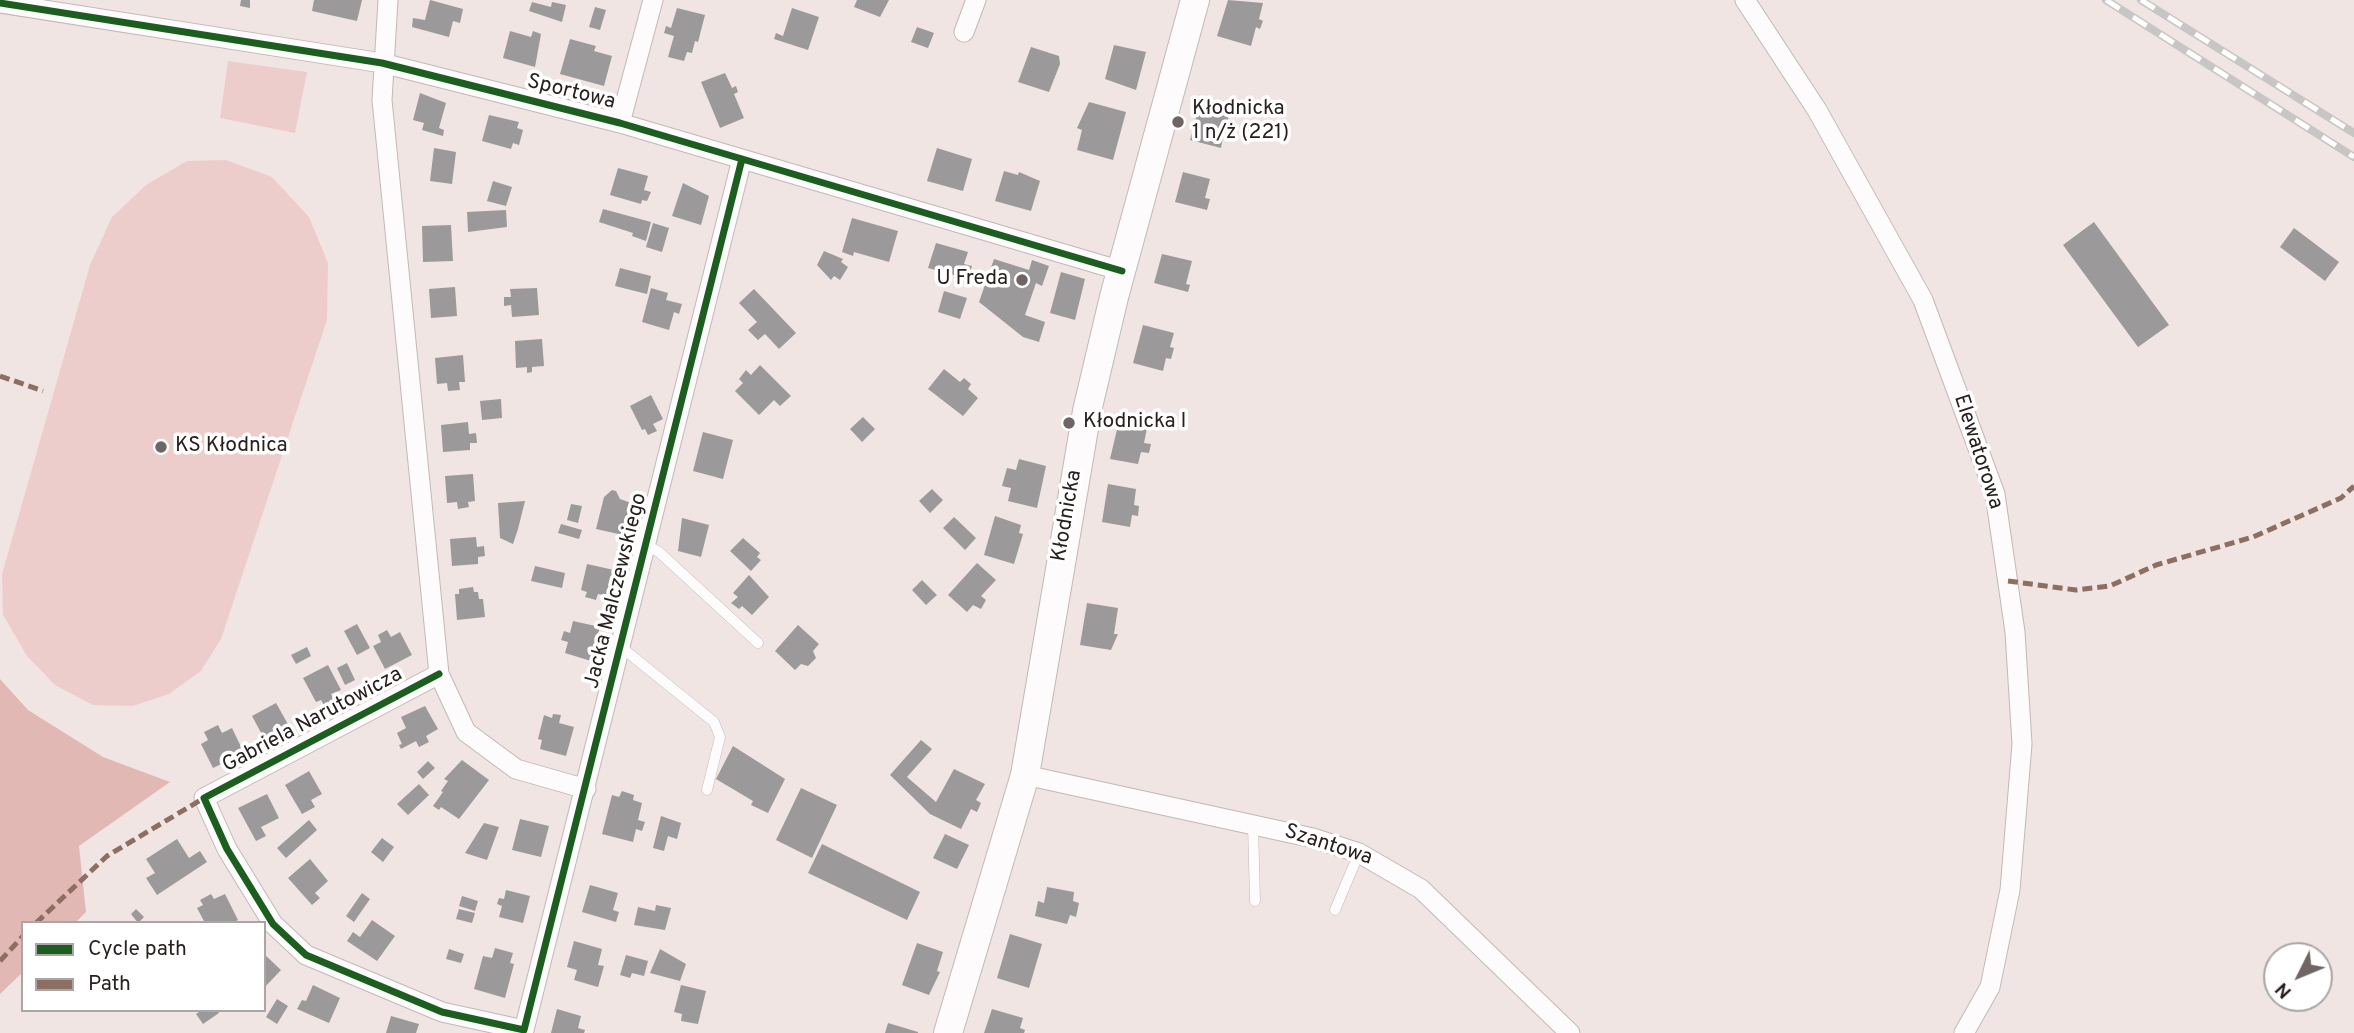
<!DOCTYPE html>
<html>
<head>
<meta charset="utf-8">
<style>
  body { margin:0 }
  #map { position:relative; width:2354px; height:1033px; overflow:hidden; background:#f1e5e4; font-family:Overpass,sans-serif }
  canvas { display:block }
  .legend { position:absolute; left:21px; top:921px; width:245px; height:91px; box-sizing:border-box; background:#fff; border:2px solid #a9a6a5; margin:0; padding:9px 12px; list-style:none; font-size:21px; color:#28201f }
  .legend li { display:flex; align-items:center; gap:14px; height:35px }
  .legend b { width:35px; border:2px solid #a9a6a5 }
  .north { position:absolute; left:2263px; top:942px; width:70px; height:70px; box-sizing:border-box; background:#fff; border:2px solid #a9a6a5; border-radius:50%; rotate:227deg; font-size:19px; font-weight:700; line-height:28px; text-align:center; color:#28201f }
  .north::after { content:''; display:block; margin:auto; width:24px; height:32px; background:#6e6564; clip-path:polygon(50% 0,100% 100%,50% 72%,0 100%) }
</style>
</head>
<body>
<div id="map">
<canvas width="2354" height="1033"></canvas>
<ul class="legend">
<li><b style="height:9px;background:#1b5e20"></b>Cycle path</li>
<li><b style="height:9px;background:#8d6e63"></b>Path</li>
</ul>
<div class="north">N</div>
</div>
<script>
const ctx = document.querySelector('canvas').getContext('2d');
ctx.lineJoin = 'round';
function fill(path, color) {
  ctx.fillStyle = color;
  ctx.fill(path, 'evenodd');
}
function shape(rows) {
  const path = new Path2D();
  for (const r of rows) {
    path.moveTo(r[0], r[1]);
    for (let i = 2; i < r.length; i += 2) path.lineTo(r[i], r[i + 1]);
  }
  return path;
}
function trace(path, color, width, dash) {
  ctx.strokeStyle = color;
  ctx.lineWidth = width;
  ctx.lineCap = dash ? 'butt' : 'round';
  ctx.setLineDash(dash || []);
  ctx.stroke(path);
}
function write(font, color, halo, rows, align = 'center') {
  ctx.font = font + ' Overpass,sans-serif';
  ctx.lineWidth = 7;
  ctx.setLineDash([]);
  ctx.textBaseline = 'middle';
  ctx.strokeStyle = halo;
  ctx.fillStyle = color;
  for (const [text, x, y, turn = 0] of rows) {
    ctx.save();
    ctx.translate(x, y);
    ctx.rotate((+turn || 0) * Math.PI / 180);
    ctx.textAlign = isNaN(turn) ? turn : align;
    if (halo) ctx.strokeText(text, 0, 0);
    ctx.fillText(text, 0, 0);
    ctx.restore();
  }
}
fill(shape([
  [228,61,307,72,295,133,220,118],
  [226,160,272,177,309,217,328,263,327,320,221,639,201,671,169,694,133,706,93,705,55,685,27,656,3,615,2,574,90,265,112,217,146,185,187,161]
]), '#edcdcb');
fill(shape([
  [0,679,28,710,103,757,170,782,79,846,86,912,75,923,23,923,23,972,0,994]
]), '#e2b8b5');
fill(shape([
  [241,0,250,0,250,8,240,6],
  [314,0,362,0,357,21,312,11],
  [430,0,463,9,460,23,453,21,449,37,412,27,413,18,425,20],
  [857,0,889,0,880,17,854,7],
  [1228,0,1263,3,1259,19,1263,21,1260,29,1256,27,1251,46,1217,36],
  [532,2,551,7,552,2,566,5,562,22,529,11],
  [595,7,606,10,600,30,589,27],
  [677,8,705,15,698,42,695,41,692,53,687,52,684,61,668,57,674,36,664,33,666,26,671,28],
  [792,8,819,17,808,50,774,39,776,33,783,36],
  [917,27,934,33,928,48,911,42],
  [510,31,531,37,533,31,541,34,535,67,503,58],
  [570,39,596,46,594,51,612,56,604,86,560,74],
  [1114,45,1146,52,1136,90,1105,79],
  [1031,47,1059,56,1060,64,1049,92,1018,82],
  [725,73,732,88,736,86,738,92,734,94,744,118,720,128,701,82],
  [420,93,446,103,439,128,444,130,443,136,422,130,424,123,413,120],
  [1089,102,1126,112,1113,160,1077,150,1082,130,1077,128],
  [1200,102,1230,109,1227,124,1232,125,1228,138,1223,137,1221,148,1190,140],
  [489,115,519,122,517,128,523,130,519,145,513,143,511,149,482,141],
  [434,148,456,152,452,184,430,181],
  [937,148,972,159,963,191,927,181],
  [618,168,648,176,644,190,651,192,647,201,642,200,641,204,610,195],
  [1004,171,1018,175,1019,172,1040,181,1031,211,995,201],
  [1183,172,1210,179,1205,198,1210,199,1207,210,1175,202],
  [493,181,512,187,506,206,487,201],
  [683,183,709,196,701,225,672,216],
  [603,209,651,222,646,241,632,236,633,233,599,222],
  [506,210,507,227,468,232,467,212],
  [852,218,898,231,889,262,854,252,853,256,842,252],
  [2094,222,2169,325,2138,347,2063,245],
  [653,223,669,228,662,252,646,247],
  [451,225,453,261,423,262,422,226],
  [2294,228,2339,262,2325,281,2280,247],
  [936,243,968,252,964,264,972,266,969,275,962,273,961,277,928,268],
  [824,251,843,259,841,262,848,267,840,280,834,276,831,280,817,265],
  [1162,254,1192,261,1186,284,1190,285,1188,292,1154,283],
  [994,259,1029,270,1032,260,1049,266,1042,286,1036,283,1025,315,1045,322,1039,342,1023,337,979,302],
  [620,268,651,276,647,294,615,286],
  [1061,272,1085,279,1075,320,1050,313],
  [455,287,457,316,431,318,429,289],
  [537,288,539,315,512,317,511,305,504,306,504,297,511,297,510,289],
  [651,288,668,293,666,300,682,304,679,314,674,312,669,330,642,322],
  [754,289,796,333,779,349,765,334,758,340,748,330,757,322,739,303],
  [944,291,967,298,960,319,938,312],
  [1143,325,1174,333,1170,347,1174,348,1171,359,1166,358,1163,371,1133,363],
  [542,339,544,366,532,367,532,372,527,373,527,367,516,368,515,341],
  [463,355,465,382,459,382,460,390,448,391,447,383,437,384,435,358],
  [760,365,791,396,780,406,774,400,759,415,735,391,743,383,739,379,746,370,751,375],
  [944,369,960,382,964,378,971,384,968,389,978,398,963,416,928,389],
  [651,395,663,419,653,424,657,431,648,435,645,429,642,430,630,406],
  [501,399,502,418,482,420,480,401],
  [863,417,875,429,862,442,850,429],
  [1119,421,1147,428,1144,443,1151,444,1149,453,1141,452,1138,464,1110,459],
  [468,422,469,434,476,433,477,443,470,443,470,450,443,452,441,425],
  [703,432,733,440,723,479,693,471],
  [1019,459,1046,466,1037,508,1008,501,1011,488,1002,486,1007,468,1016,470],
  [473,474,475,501,468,502,469,507,458,509,457,502,447,503,445,476],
  [1108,484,1136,489,1134,505,1139,506,1138,516,1132,515,1130,527,1102,522],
  [932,489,943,500,930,513,919,501],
  [612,490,616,491,620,499,631,503,623,535,596,529,604,497],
  [525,501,518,529,513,544,500,538,498,503],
  [571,504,582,506,578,523,567,520],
  [995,516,1021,525,1019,533,1023,534,1014,564,984,555],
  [954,517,976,538,965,550,943,528],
  [682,518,709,525,701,557,678,551],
  [561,524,582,530,579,539,558,533],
  [476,537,477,547,484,546,485,556,478,557,478,564,452,566,450,539],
  [743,538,760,553,757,557,761,560,751,571,730,551],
  [977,563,996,580,981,596,986,600,981,609,973,605,967,612,948,595],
  [587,564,614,570,608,596,598,594,596,600,585,597,587,592,581,590],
  [535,566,565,573,562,588,531,581],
  [749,575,769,597,752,615,742,606,739,609,731,603,738,597,733,593],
  [922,580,937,595,926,605,912,590],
  [473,587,474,592,478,592,479,599,483,599,485,617,457,620,455,594,459,594,459,589],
  [1087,603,1118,608,1114,634,1118,634,1111,650,1080,645],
  [573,621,600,627,591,661,565,653,568,642,561,640,564,631,570,633],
  [357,624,370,648,357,655,344,631],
  [798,625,819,644,813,651,816,658,808,666,801,664,795,670,775,651],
  [387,630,391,637,400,632,412,655,385,669,373,646,381,642,378,635],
  [307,647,311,656,296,664,291,655],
  [347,663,355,680,345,685,337,668],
  [328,665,341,690,331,694,334,700,324,705,321,700,316,702,303,678],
  [276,703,289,726,281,731,283,736,275,740,273,736,265,740,252,716],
  [425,706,438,729,426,736,429,742,419,747,416,741,401,749,399,745,402,744,397,733,406,728,401,717],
  [553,714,561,715,559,723,574,727,566,756,540,749,542,740,538,739,544,715,552,718],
  [218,725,222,733,232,728,244,753,213,768,201,744,208,740,204,732],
  [921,740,932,749,907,777,936,802,954,769,985,784,976,800,981,803,977,812,971,809,961,829,930,814,890,775],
  [733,746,785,779,768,813,751,805,753,801,716,779],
  [462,760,489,780,459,819,441,807,439,810,433,806,443,792,441,791,448,781,444,779],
  [428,761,435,768,423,779,417,772],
  [309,771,322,794,311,800,315,807,302,814,285,785],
  [419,784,429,795,408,815,397,804],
  [801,788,837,805,812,858,776,840],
  [622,791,634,795,633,800,642,803,638,820,645,822,642,831,636,829,633,842,602,834,612,795,619,797],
  [267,794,279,818,261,827,266,836,256,841,238,808],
  [661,816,681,823,677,839,668,836,664,851,653,848],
  [520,819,549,826,541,857,512,850],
  [309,820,317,830,286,858,277,848],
  [484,823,499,827,487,860,465,853],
  [945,834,969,845,957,869,933,858],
  [382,838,394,847,383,862,371,852],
  [177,839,189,858,200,851,207,862,157,895,146,878,155,873,146,859],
  [822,844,920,892,907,920,808,873],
  [310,859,328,881,315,893,320,898,312,905,288,878],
  [590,885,618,893,613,910,619,912,616,922,582,912],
  [1047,887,1074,892,1073,901,1079,903,1076,917,1070,915,1067,924,1035,916,1038,901,1044,903],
  [506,890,530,896,523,923,499,917,502,906,497,904,499,898,504,899],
  [362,893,370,899,354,922,346,916],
  [211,894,214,899,225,894,238,920,232,923,205,923,197,908,203,905,200,900],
  [462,896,478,901,475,911,459,906],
  [656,905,671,908,665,930,634,925,638,907,655,911],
  [136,909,144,917,138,923,131,914],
  [459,909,475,913,472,923,456,919],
  [372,920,395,936,377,961,347,941,353,932,360,937],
  [1010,934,1042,944,1029,988,997,978],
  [574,941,602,949,598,965,604,966,598,987,574,980,577,970,567,967],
  [917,943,943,952,937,971,940,972,929,995,902,985],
  [495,948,513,953,510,963,514,964,505,998,474,989,483,956,492,958],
  [449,949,464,954,461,963,446,959],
  [660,949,686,964,680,981,650,973],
  [264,954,281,970,264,988],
  [626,955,648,961,644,976,632,973,630,978,620,975],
  [313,985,340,998,329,1023,297,1009,302,1000,306,1001],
  [681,985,706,991,698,1024,681,1021,682,1014,674,1012],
  [277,999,288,1006,277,1024,266,1017],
  [557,1009,581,1016,578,1028,585,1030,584,1033,551,1033],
  [992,1009,1023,1018,1020,1028,1025,1030,1024,1033,984,1033],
  [202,1010,218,1010,219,1013,203,1024,196,1014],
  [391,1016,419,1024,416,1033,386,1033],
  [888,1023,918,1032,918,1033,885,1033]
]), '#9b999a');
const lane = shape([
  [646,545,659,552,758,643],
  [621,647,714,722,720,737,707,790],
  [1253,825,1255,901],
  [1335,910,1359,853]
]);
const street = shape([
  [388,0,382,100,439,674,466,732,516,769,586,789],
  [1745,0,1817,110,1923,300,1995,494,2015,632,2022,744,2010,890,1990,987,1964,1033],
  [0,3,382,63,620,123,1122,271],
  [964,32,976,0],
  [620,123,653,0],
  [439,674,204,798,227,849,273,924,306,955,442,1012,524,1030,742,159],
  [1025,775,1313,838,1359,853,1421,889,1570,1033]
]);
const secondary = shape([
  [948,1033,1025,775,1087,411,1114,297,1195,0]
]);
trace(lane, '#c2b8b7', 11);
trace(street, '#c2b8b7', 21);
trace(secondary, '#c2b8b7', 30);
trace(lane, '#fdfbfb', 10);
trace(street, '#fdfbfb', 19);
trace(secondary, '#fdfbfb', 28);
const rail = shape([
  [2106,0,2354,157],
  [2141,0,2354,133]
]);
trace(rail, '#c8c5c5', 8);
trace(rail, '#fff', 5, [16]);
trace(shape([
  [0,376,43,391],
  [2008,581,2076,590,2110,586,2156,565,2253,537,2341,498,2354,486],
  [36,923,107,856,204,798],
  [0,961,23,936]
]), '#8d6e63', 5, [10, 5]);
trace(shape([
  [0,3,382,63,620,123,1122,271],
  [439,674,204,798,227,849,273,924,306,955,442,1012,524,1030,742,159]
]), '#1b5e20', 7);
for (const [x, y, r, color] of [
  [1178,122,7,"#6e6564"],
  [1022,280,7,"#6e6564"],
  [1069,423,7,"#6e6564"],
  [161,447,7,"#6e6564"]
]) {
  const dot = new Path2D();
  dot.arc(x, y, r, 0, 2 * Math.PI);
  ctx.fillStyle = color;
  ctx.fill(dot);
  trace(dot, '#fff', 2.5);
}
write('21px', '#28201f', '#fff', [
  ["Sportowa",571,93,14],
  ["Elewatorowa",1977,452,72],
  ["Kłodnicka",1068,516,-80],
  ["Jacka Malczewskiego",617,591,-76],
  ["Gabriela Narutowicza",313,721,-28],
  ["Szantowa",1328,846,18]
]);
write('21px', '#28201f', '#fff', [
  ["Kłodnicka",1192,110],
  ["1 n/ż (221)",1192,134],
  ["U Freda",1008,280,"right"],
  ["Kłodnicka I",1083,423],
  ["KS Kłodnica",175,447]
], 'left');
</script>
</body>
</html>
